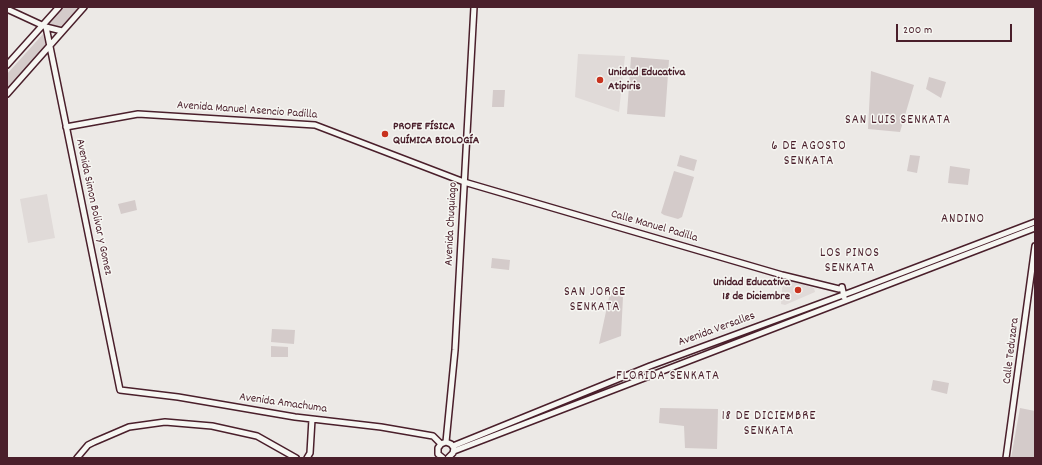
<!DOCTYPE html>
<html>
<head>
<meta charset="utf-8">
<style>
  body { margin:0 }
  #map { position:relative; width:1042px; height:465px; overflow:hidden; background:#ece9e6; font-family:Dekko,sans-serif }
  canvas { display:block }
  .frame { position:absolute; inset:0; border:8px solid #4a1f2b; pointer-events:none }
  .scale { position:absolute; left:896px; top:24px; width:116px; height:18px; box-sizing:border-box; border:2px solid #4a1f2b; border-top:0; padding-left:5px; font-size:12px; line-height:14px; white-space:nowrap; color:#4a1f2b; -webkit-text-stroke:3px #f6f6f2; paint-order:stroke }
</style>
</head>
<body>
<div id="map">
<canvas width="1042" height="465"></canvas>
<div class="frame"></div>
<div class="scale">200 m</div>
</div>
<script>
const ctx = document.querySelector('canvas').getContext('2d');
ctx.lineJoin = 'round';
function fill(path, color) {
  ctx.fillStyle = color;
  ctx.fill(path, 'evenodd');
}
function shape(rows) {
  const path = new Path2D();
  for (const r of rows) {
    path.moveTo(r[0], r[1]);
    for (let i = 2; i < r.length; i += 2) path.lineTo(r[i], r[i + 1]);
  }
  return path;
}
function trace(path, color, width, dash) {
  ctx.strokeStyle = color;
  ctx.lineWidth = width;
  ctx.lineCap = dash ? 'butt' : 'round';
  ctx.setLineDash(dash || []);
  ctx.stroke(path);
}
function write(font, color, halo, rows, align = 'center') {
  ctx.font = font + ' Dekko,sans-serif';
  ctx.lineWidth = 3;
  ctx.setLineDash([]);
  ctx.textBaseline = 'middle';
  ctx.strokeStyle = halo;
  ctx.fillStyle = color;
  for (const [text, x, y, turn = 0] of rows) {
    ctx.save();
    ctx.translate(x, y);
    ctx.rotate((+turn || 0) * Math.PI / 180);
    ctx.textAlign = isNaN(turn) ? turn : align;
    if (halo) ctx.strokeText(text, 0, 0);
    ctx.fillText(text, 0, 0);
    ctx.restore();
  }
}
fill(shape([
  [578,54,625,56,619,112,575,97],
  [47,194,55,238,28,243,20,199],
  [783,278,814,288,815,292,785,305,781,304]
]), '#e0dad8');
fill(shape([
  [62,7,80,7,62,27,60,27,48,23],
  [43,34,47,49,7,94,7,74],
  [631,57,669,60,665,117,627,114],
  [871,71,914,85,900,132,868,129],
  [929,77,946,82,941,98,926,89],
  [493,90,505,90,504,107,492,107],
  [680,155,697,160,694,171,677,166],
  [910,155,920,156,917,173,907,171],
  [950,166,970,169,968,185,948,183],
  [674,171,694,177,682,217,678,219,664,215,661,213],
  [135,200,137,210,121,214,118,204],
  [492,258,510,260,509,270,491,268],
  [610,293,623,297,621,336,599,344],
  [272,329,295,330,294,344,271,342],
  [271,346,288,347,288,357,271,357],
  [933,380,949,383,947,394,931,390],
  [660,408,718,409,717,449,685,448,684,426,659,423],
  [1020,408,1035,411,1035,458,1011,458]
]), '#d4cbca');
const minor = shape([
  [7,9,46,27,62,31],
  [46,27,120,390,178,397,295,417,381,427,433,436,441,444],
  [7,65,59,7],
  [7,94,84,7],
  [66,127,138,114,315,125,464,182,782,275,839,289],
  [842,287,844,297],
  [446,442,455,350,474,7],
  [453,446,650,366,854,291,1035,222],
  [454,451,1035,228],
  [77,458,88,445,94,442,129,427,165,422,212,426,257,436,296,458],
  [307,458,310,453,312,419],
  [443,458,438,454,438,448,441,444,446,442,451,444,454,448,453,453,448,458],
  [1006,458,1035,246]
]);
trace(minor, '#4a1f2b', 8);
trace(minor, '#f6f6f2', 5);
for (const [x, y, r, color] of [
  [600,80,4,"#c8321e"],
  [385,134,4,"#c8321e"],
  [798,290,4,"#c8321e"]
]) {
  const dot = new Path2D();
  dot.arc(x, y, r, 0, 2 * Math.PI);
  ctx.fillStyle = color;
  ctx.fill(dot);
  trace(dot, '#f6f6f2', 1.5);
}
write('bold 12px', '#4a1f2b', '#f6f6f2', [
  ["Unidad Educativa",608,73],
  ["Atipiris",608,87],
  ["PROFE FÍSICA",393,127],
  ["QUÍMICA BIOLOGÍA",393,141],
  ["Unidad Educativa",790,283,"right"],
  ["18 de Diciembre",790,297,"right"]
], 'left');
write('12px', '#4a1f2b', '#f6f6f2', [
  ["Avenida Manuel Asencio Padilla",247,111,4],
  ["Avenida Simon Bolivar y Gomez",93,207,78],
  ["Avenida Chuquiago",452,224,-87],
  ["Calle Manuel Padilla",654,227,16],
  ["Avenida Versalles",717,330,-20],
  ["Calle Teduzara",1012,351,-83],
  ["Avenida Amachuma",283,404,8]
]);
ctx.letterSpacing = '1px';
write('13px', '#4a1f2b', '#f6f6f2', [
  ["SAN LUIS SENKATA",898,121],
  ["6 DE AGOSTO",809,147],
  ["SENKATA",809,162],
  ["ANDINO",963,220],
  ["LOS PINOS",850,254],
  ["SENKATA",850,269],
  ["SAN JORGE",595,293],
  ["SENKATA",595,308],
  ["FLORIDA SENKATA",668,377],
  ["18 DE DICIEMBRE",769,417],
  ["SENKATA",769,432]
]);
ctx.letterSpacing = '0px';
</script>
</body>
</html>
